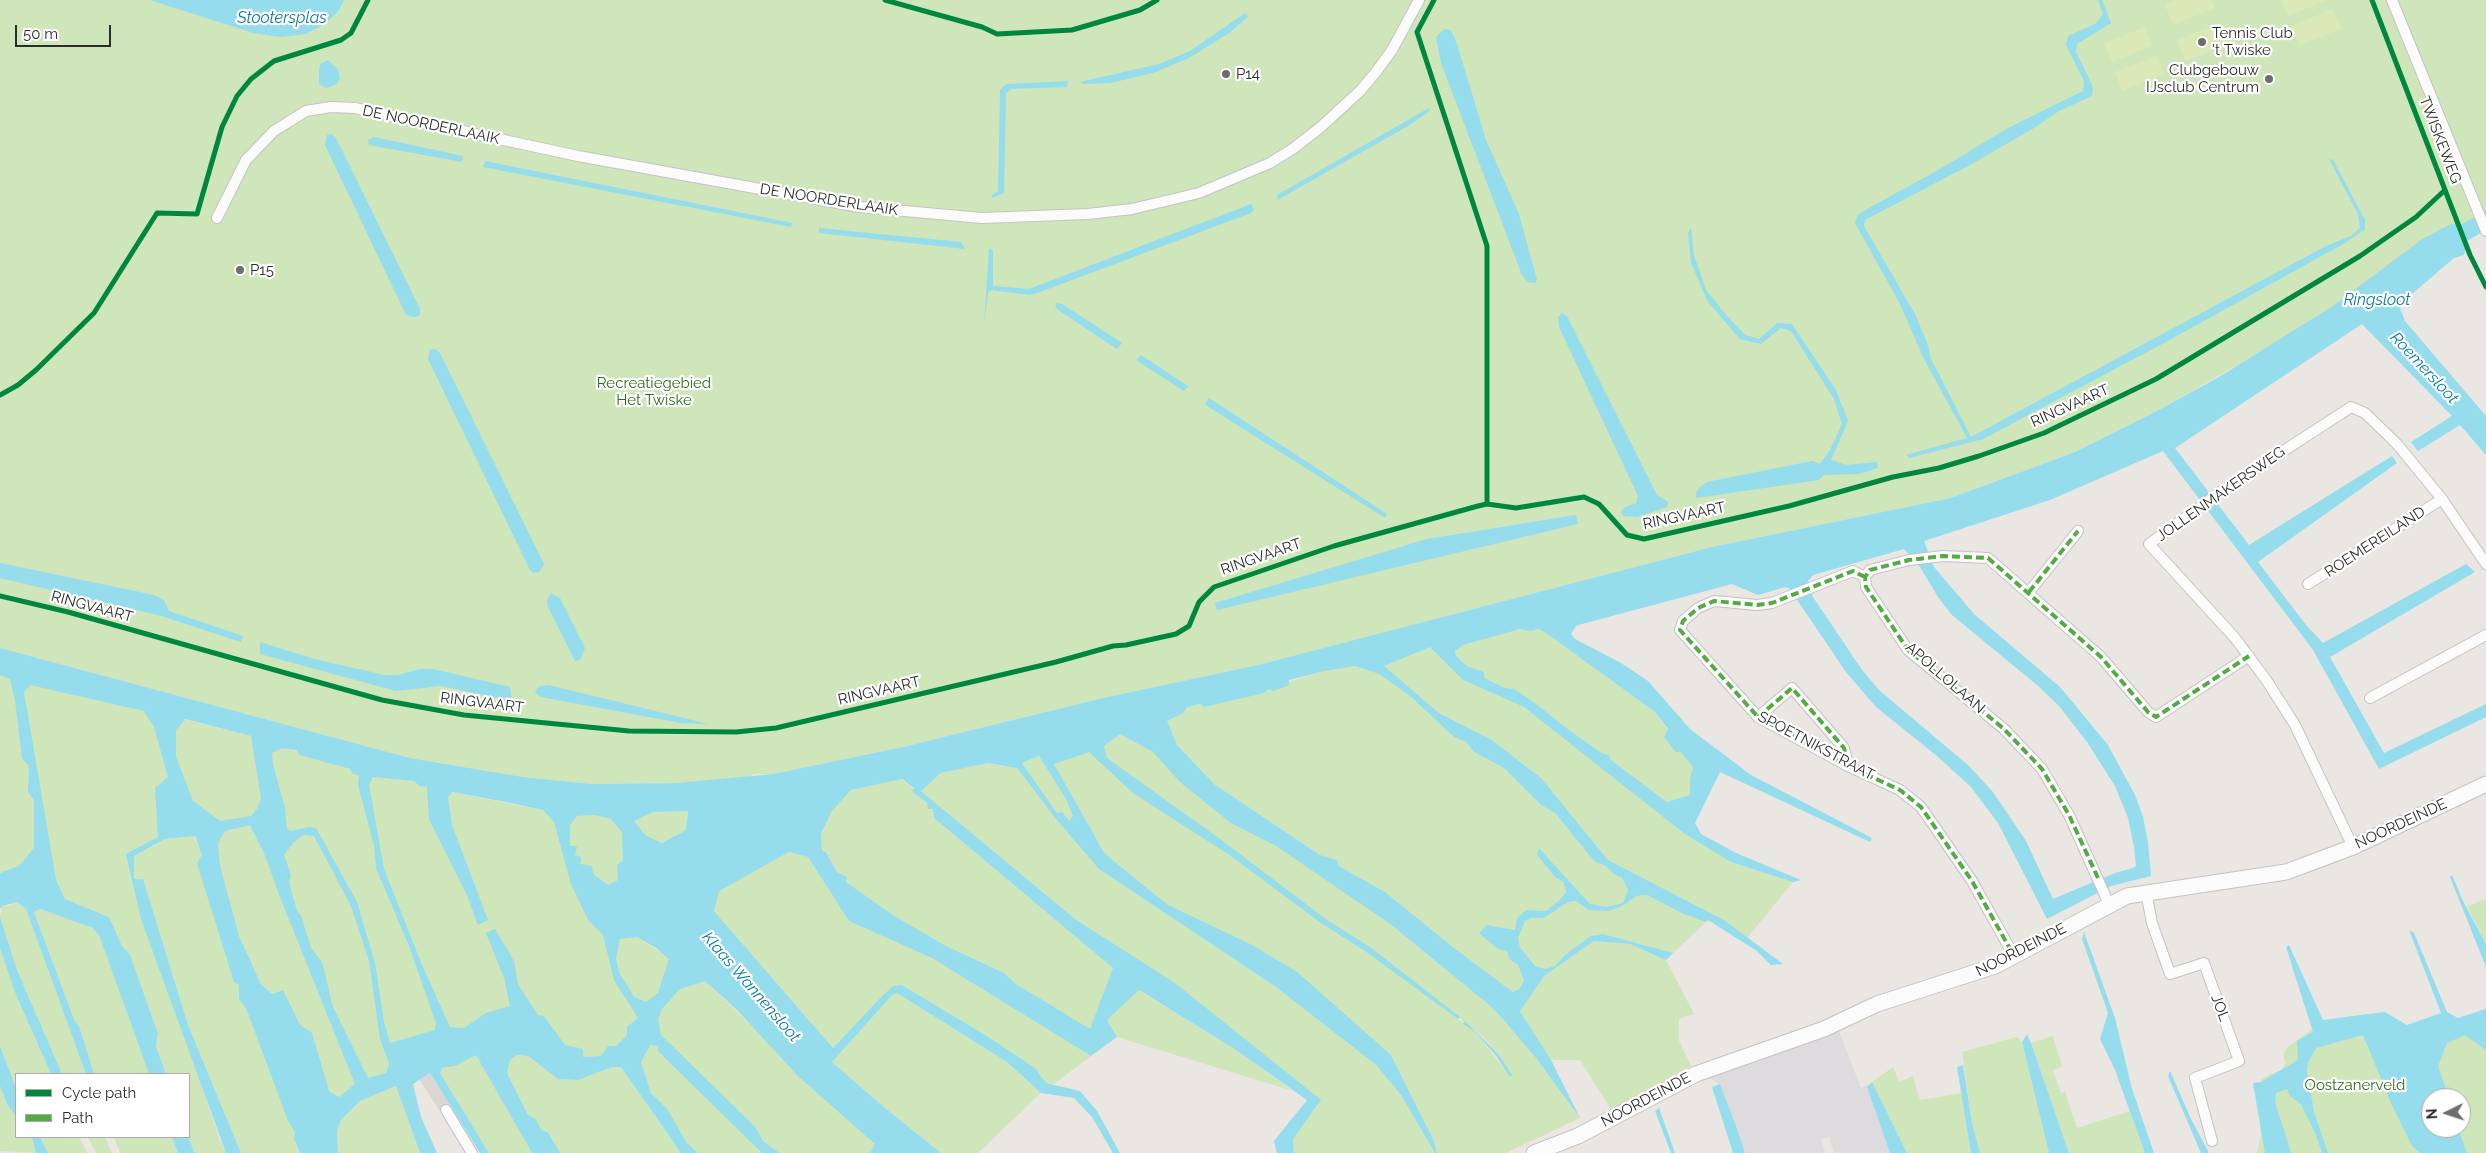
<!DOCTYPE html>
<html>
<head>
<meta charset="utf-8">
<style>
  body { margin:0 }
  #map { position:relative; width:2486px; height:1153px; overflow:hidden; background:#eae6e2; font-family:Raleway,sans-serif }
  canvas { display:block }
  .legend { position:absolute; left:15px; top:1073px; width:175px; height:65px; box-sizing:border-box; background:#fff; border:1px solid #ababab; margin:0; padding:6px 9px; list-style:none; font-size:15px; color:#2c2c2c }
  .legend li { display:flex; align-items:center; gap:10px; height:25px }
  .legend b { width:25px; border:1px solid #ababab }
  .north { position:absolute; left:2421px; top:1088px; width:50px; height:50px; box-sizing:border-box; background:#fff; border:1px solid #ababab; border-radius:50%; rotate:266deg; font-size:14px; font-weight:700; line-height:20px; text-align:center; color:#2c2c2c }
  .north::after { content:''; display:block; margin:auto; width:18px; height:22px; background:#6e6d6c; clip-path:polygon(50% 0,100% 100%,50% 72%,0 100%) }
  .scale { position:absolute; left:15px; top:25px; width:96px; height:22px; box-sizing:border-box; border:2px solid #2c2c2c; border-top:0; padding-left:6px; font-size:15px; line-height:18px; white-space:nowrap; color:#2c2c2c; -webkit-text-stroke:4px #fff; paint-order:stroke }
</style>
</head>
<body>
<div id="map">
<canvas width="2486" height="1153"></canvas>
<ul class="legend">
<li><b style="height:6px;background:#00873e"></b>Cycle path</li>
<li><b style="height:6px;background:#54ab44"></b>Path</li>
</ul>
<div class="north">N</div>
<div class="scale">50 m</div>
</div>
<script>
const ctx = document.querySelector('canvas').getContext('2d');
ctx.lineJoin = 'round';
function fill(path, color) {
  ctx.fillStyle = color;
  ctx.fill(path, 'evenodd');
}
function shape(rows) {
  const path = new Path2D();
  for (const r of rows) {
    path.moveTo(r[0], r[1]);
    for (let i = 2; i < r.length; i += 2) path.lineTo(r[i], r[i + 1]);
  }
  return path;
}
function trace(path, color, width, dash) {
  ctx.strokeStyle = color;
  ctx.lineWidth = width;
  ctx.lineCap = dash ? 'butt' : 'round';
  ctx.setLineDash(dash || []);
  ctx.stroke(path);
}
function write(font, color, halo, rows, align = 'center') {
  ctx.font = font + ' Raleway,sans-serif';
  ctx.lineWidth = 4.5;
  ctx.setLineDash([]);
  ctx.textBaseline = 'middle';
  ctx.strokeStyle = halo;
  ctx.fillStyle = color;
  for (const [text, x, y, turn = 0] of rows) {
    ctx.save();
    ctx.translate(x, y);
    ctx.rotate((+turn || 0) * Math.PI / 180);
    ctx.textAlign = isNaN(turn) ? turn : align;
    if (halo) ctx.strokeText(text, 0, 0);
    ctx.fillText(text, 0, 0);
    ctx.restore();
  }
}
fill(shape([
  [1839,1031,1861,1088,1872,1082,1867,1087,1890,1153,1834,1153,1829,1137,1821,1139,1825,1153,1745,1153,1720,1084,1709,1078]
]), '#dedbde');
fill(shape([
  [0,0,2486,0,2486,224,2151,414,2075,452,1951,498,1712,547,1258,665,1103,698,903,747,773,774,755,774,745,778,677,783,592,784,523,777,410,758,0,648],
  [1520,628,1531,631,1539,629,1546,633,1655,712,1693,767,1690,779,1691,795,1667,802,1611,760,1609,755,1602,753,1569,730,1531,700,1514,689,1505,688,1484,678,1484,672,1467,666,1456,656,1455,651,1463,645],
  [1430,647,1463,680,1524,707,1731,862,1793,882,1747,938,1724,920,1608,860,1541,778,1492,740,1439,713,1383,666],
  [1355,666,1379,674,1410,696,1454,737,1466,742,1474,752,1504,768,1541,805,1555,813,1595,862,1606,866,1612,873,1622,878,1628,890,1623,903,1606,907,1590,904,1539,848,1563,881,1566,892,1560,901,1546,911,1526,910,1515,930,1487,925,1507,951,1509,959,1518,965,1524,981,1519,989,1513,992,1454,948,1385,892,1339,866,1337,860,1320,855,1214,784,1177,745,1166,721,1183,713,1186,707,1200,704,1204,707,1325,671],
  [0,674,251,736,373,777,414,781,451,792,543,810,554,822,577,816,595,815,633,821,653,812,688,811,686,830,623,861,618,880,608,885,637,937,705,981,875,1144,870,1153,698,1153,687,1143,651,1094,641,1062,601,1056,582,1057,506,1009,389,1063,386,1073,339,1097,329,1091,282,990,272,994,261,984,239,936,194,802,166,839,194,836,202,855,239,985,239,999,246,1008,288,1121,295,1132,294,1139,300,1153,241,1153,188,1025,143,880,134,879,134,856,161,842,126,854,219,1138,226,1153,195,1153,188,1137,189,1074,166,1074,156,1046,158,1032,130,955,122,946,109,917,65,899,19,867,0,873],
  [1120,734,1153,752,1389,923,1494,1009,1536,1058,1580,1118,1506,1153,1437,1153,1433,1139,1391,1055,1168,905,1105,854,1054,764],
  [1449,1009,1483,1037,1499,1055,1511,1077,1475,1032,1447,1011],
  [1039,756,1066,799,1073,816,1069,822,1057,813,1022,763],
  [987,763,1017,768,1056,819,1100,869,1276,987,1376,1065,1401,1095,1435,1153,1294,1153,1293,1139,1317,1106,1175,983,1075,919,921,791,941,773],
  [901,779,914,789,913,791,933,809,934,818,1113,968,1090,1030,1016,984,1004,973,946,946,893,915,846,882,847,877,837,872,826,852,822,851,821,835,832,811,851,790],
  [789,852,808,857,849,921,932,957,1091,1056,1054,1084,1046,1083,1035,1068,987,1036,902,985,893,986,880,998,833,1048,714,911,718,891],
  [1647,895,1706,922,1673,953,1603,934,1565,955,1555,966,1545,969,1535,966,1520,947,1518,938,1525,921,1531,918,1544,918,1568,902,1576,901,1589,910,1622,906,1637,896],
  [2486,899,2486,944,2467,906],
  [17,902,26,909,86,1074,62,1074,17,970,0,917,2,906,11,905],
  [40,909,93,928,99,935,149,1074,94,1074,79,1026,75,1022,34,912],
  [1594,941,1630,944,1666,960,1694,1014,1679,1019,1679,1041,1691,1066,1612,1111,1580,1060,1551,1060,1520,1011,1544,976],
  [0,948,14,990,51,1074,16,1074,16,1088,0,1046],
  [1138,990,1236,1050,1293,1091,1117,1037,1107,1020],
  [897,993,1007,1062,1041,1093,978,1153,941,1153,885,1108,832,1062,892,994],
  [2486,1008,2486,1153,2257,1153,2261,1135,2261,1080,2268,1075,2282,1070,2286,1063,2283,1055,2287,1048,2318,1024,2350,1016,2369,1014,2393,1028,2426,1022,2439,1014,2446,1014,2453,1019,2463,1018],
  [2431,1098,2461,1098,2461,1128,2431,1128],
  [2053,1036,2062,1066,2053,1071,2061,1093,2065,1092,2077,1128,2130,1111,2145,1153,2069,1153,2031,1043],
  [2017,1037,2022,1042,2049,1153,1980,1153,1972,1123,1962,1052],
  [476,1054,532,1153,489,1153,440,1073,442,1068,455,1066],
  [517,1055,528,1056,558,1079,578,1080,612,1067,621,1067,681,1153,560,1153,548,1131,541,1130,536,1119,528,1115,507,1073,510,1060],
  [1893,1067,1899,1082,1913,1076,1920,1100,1962,1093,1971,1153,1907,1153,1872,1082],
  [0,1086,8,1106,16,1116,16,1137,32,1137,36,1153,0,1151],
  [396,1086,420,1153,338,1153,337,1131,341,1120,360,1101],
  [40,1137,79,1137,87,1153,48,1153],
  [88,1137,105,1137,112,1153,96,1153],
  [114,1137,172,1137,178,1153,120,1153]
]), '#cfe5ba');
fill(shape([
  [2176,0,2211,0,2215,8,2173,25,2165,5],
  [2281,0,2328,0,2288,16],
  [2333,9,2341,29,2299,45,2291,26],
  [2219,23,2228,44,2185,61,2177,40],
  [2145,27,2152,46,2112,62,2104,43],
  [2157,56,2165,74,2122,91,2115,72]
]), '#dbe9b8');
fill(shape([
  [430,1073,451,1107,441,1113,420,1080]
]), '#dad6d2');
fill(shape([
  [150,0,344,0,339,10,325,24,306,34,281,37,253,33],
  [2098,0,2102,0,2111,23,2077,44,2076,52,2093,87,2092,96,2059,111,2034,128,1968,166,1865,220,1864,226,1916,316,1929,348,1930,357,1971,437,2326,246,2351,236,2360,228,2358,214,2329,159,2333,160,2365,220,2365,229,2345,243,2164,343,1983,439,1909,458,1906,455,1967,438,1923,357,1900,304,1855,223,1858,215,1867,209,1940,169,2008,128,2083,91,2084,81,2066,45,2068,36,2095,24,2103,14],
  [1245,13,1248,17,1229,33,1189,58,1153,73,1110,83,1082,84,1080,82,1159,64,1190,51],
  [1444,29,1451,30,1457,44,1486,140,1519,214,1537,280,1535,283,1528,282,1522,275,1441,63,1436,37],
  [328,60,338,69,340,78,337,84,326,88,319,84,319,71,320,64],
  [1068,81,1067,87,1011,89,1006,93,1004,193,992,198,992,195,998,191,1000,90,1006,84],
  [1429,108,1430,111,1408,126,1279,199,1277,198,1277,195],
  [332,134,336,138,420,309,420,315,415,317,406,315,325,145,327,135],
  [374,137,463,156,462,162,369,145,368,140],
  [485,161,792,223,791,227,483,167],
  [1251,204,1254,210,1251,213,1040,292,1030,295,991,290,988,293,984,325,989,248,993,250,993,286,1029,289],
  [2486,211,2486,230,2467,241,2464,255,2454,258,2399,305,2405,321,2486,416,2486,455,2460,425,2418,451,2411,442,2452,416,2362,324,2175,448,2249,545,2392,456,2397,463,2258,562,2306,625,2323,643,2466,564,2475,572,2330,657,2384,753,2486,704,2486,717,2379,769,2313,650,2163,451,2050,500,1924,541,1934,567,1974,614,2060,687,2108,745,2135,795,2143,817,2148,842,2151,876,2111,886,2047,919,1998,823,1971,787,1937,756,1876,707,1846,672,1789,588,1785,587,1758,595,1732,584,1582,624,1576,626,1571,634,1575,639,1621,663,1648,681,1690,729,1751,775,1872,838,1870,842,1720,772,1695,823,1701,834,1736,853,1801,880,1793,882,1731,862,1685,834,1524,707,1463,680,1430,647,1384,666,1439,713,1492,740,1541,778,1608,860,1724,920,1783,964,1771,965,1757,951,1708,920,1706,922,1684,914,1647,895,1637,896,1622,906,1609,911,1589,910,1576,901,1568,902,1544,918,1531,918,1525,921,1518,938,1520,947,1535,966,1545,969,1555,966,1565,955,1591,936,1603,934,1673,953,1666,960,1630,944,1594,941,1544,976,1520,1011,1551,1060,1580,1118,1536,1058,1494,1009,1389,923,1276,846,1231,823,1180,782,1153,752,1120,734,1104,746,1107,758,1220,839,1327,920,1370,947,1460,1017,1458,1019,1365,951,1321,923,1231,856,1133,793,1089,752,1054,764,1105,854,1168,905,1252,945,1297,972,1391,1055,1433,1139,1437,1153,1435,1153,1401,1095,1376,1065,1276,987,1099,869,1056,819,1017,768,988,763,941,773,921,791,1075,919,1175,983,1321,1100,1293,1139,1294,1153,1277,1153,1274,1141,1307,1100,1236,1050,1139,990,1107,1020,1117,1037,1091,1056,932,958,849,921,808,857,789,852,719,891,714,911,833,1048,880,998,893,986,902,985,987,1036,1035,1068,1046,1083,1080,1091,1097,1111,1120,1153,1113,1153,1092,1117,1074,1098,1041,1093,1007,1062,897,993,892,995,832,1062,885,1108,941,1153,870,1153,875,1144,799,1077,737,1010,705,981,680,989,662,1009,658,1019,661,1035,756,1128,763,1141,779,1153,762,1153,658,1051,658,1046,650,1045,641,1062,651,1093,667,1109,687,1143,698,1153,681,1153,621,1067,612,1067,578,1080,558,1079,528,1056,517,1055,510,1060,507,1073,528,1115,536,1119,541,1130,548,1132,560,1153,532,1153,476,1055,455,1066,442,1068,440,1073,489,1153,480,1153,430,1073,413,1084,421,1117,437,1153,420,1153,396,1086,360,1101,341,1120,337,1131,338,1153,300,1153,294,1139,295,1132,288,1121,246,1008,239,999,239,985,234,982,197,863,202,855,195,836,165,839,134,856,134,879,143,879,188,1025,241,1153,226,1153,141,919,126,854,158,837,155,788,168,777,154,727,144,711,30,685,24,692,56,880,65,899,109,917,122,946,130,955,158,1033,156,1046,166,1074,149,1074,99,935,93,928,40,909,34,912,75,1022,79,1026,94,1074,86,1074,26,909,17,902,2,906,0,909,0,873,19,866,34,848,34,800,28,792,29,766,22,758,15,700,10,679,0,675,0,648,410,758,469,768,523,777,592,784,677,783,773,774,903,747,1103,698,1258,665,1712,547,1951,498,2075,452,2151,414,2219,377,2333,306,2421,240,2451,224,2460,225],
  [1904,549,1920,567,1938,597,1952,615,2037,685,2059,706,2087,742,2115,786,2128,818,2134,847,2136,866,2133,868,2115,873,2053,899,2026,841,1993,792,1969,766,1879,690,1862,670,1813,597,1808,581,1813,575],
  [1520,629,1531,631,1539,629,1546,633,1655,712,1668,729,1664,737,1676,752,1681,752,1693,767,1690,779,1690,795,1667,802,1611,760,1609,755,1602,753,1569,730,1531,700,1514,689,1505,688,1484,678,1484,672,1467,666,1456,656,1455,651,1463,645],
  [1355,666,1379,674,1410,696,1454,737,1466,742,1474,752,1504,768,1541,805,1555,813,1595,862,1606,866,1612,873,1622,878,1628,890,1623,903,1606,907,1590,904,1539,848,1537,855,1556,878,1563,881,1566,892,1560,900,1546,911,1526,910,1517,918,1515,930,1487,925,1479,933,1498,949,1507,951,1509,959,1518,965,1524,981,1519,989,1513,992,1454,948,1385,892,1339,866,1337,860,1320,855,1214,784,1177,745,1167,721,1183,713,1187,707,1200,704,1204,707,1264,693,1268,689,1273,691,1288,686,1289,680,1325,671],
  [185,719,251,736,261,798,257,809,251,816,220,821,193,801,176,757,176,730],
  [282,748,296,750,300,755,350,769,353,774,359,775,358,785,374,845,376,868,409,946,436,1023,435,1030,390,1043,384,1022,375,963,357,902,316,828,309,827,292,831,287,829,285,808,273,765,272,753],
  [1039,756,1066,799,1073,816,1069,821,1062,812,1057,813,1022,763],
  [373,777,414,781,420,786,427,787,429,819,467,895,478,925,488,920,452,825,448,797,452,792,506,802,543,810,554,822,571,884,588,920,603,935,614,980,638,1018,627,1027,627,1035,616,1046,608,1046,601,1056,583,1057,583,1049,565,1045,544,1016,538,1015,518,984,514,961,495,929,486,933,504,978,510,1006,486,1013,464,1028,450,1027,422,965,384,869,369,785],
  [902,779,914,788,912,791,927,803,928,809,933,809,934,818,1113,968,1090,1029,1016,984,1004,973,946,946,893,915,846,882,847,877,837,872,826,852,822,851,821,834,832,811,851,790],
  [688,811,686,830,661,843,645,835,634,821,653,812],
  [595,815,611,819,622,832,623,861,617,865,618,880,608,885,593,874,592,866,580,864,581,857,575,855,577,846,570,846,570,825,577,816],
  [250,825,264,853,282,902,355,1084,339,1097,329,1091,312,1033,300,1025,283,990,272,994,261,984,239,936,220,866,218,843,225,831],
  [303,835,314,836,351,906,369,961,380,1039,389,1063,386,1073,368,1078,333,1007,322,962,311,948,301,916,297,911,289,882,291,875,284,855,294,842],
  [637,937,656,948,669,959,658,993,646,1002,634,997,619,972,616,959,620,939],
  [819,228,961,242,965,249,819,233],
  [1691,228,1694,255,1706,290,1727,316,1745,335,1759,339,1777,323,1792,324,1836,390,1848,421,1831,460,1847,465,1877,462,1878,468,1859,474,1824,475,1819,480,1696,498,1696,493,1700,487,1707,482,1812,461,1820,464,1830,450,1842,424,1834,399,1791,331,1781,328,1761,344,1740,339,1708,302,1691,263,1688,233],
  [1057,303,1062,304,1122,343,1117,349,1057,309,1055,307],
  [1562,313,1567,316,1657,495,1668,502,1667,507,1637,517,1624,516,1621,512,1625,507,1636,503,1638,496,1559,327,1558,317],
  [435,349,440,353,544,564,539,572,533,573,530,570,428,359,430,350],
  [1141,355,1188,386,1184,391,1136,360],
  [1209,398,1387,514,1385,518,1207,406,1205,404],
  [1576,515,1578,524,1217,610,1215,603,1427,539],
  [0,563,154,595,164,600,169,611,243,636,241,642,158,615,0,578],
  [551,593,560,598,585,648,580,660,575,661,548,607,547,601],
  [260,642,314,659,385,675,398,675,420,669,433,669,510,687,512,701,441,686,396,691,260,654],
  [548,685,598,697,708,724,681,723,541,697,535,693,538,687],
  [2452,875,2462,899,2486,944,2486,967,2450,877],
  [0,917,17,970,62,1074,51,1074,14,990,0,948],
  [2409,930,2414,933,2447,1012,2458,1018,2486,1009,2486,1050,2465,1035,2447,1043,2438,1066,2449,1098,2431,1098,2431,1128,2458,1128,2467,1153,2420,1153,2412,1146,2391,1103,2363,1035,2316,1048,2308,1063,2307,1072,2314,1112,2328,1153,2322,1153,2316,1135,2301,1104,2290,1096,2287,1089,2276,1093,2275,1102,2291,1153,2265,1153,2253,1083,2261,1082,2298,1060,2297,1041,2313,1032,2286,947,2289,945,2323,1020,2385,1012,2407,1025,2441,1013],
  [2084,932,2115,1018,2132,1089,2154,1153,2145,1153,2115,1070,2100,1039,2108,1013,2082,939],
  [1465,1021,1499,1055,1512,1075,1510,1077,1497,1057,1475,1032,1463,1024],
  [2027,1034,2031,1043,2069,1153,2049,1153,2022,1042],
  [0,1046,16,1088,16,1116,8,1106,0,1086],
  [1963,1065,1972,1123,1980,1153,1971,1153,1957,1067],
  [2170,1071,2191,1119,2209,1153,2201,1153,2168,1076],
  [1872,1082,1906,1151,1907,1153,1890,1153,1867,1087],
  [1720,1084,1736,1126,1745,1153,1733,1153,1712,1087],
  [1659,1108,1675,1153,1671,1153,1655,1111],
  [32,1137,40,1137,48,1153,36,1153],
  [172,1137,188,1137,195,1153,178,1153]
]), '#95dcec');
const street = shape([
  [2392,0,2486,231],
  [217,218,246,160,274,131,306,111,331,107,355,108,578,156,860,207,982,218,1088,214,1132,209,1199,193,1270,163,1294,148,1322,126,1361,90,1376,72,1392,50,1419,0],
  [1865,577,1853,571,1772,603,1757,605,1714,601,1698,608,1683,621,1680,630,1758,717,1848,766,1900,790,1921,807,1972,881,2014,956],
  [2308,584,2442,499],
  [2029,592,2078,531],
  [2370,698,2486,635],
  [1758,717,1792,688,1844,748,1848,766],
  [2353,847,2295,725,2267,681,2235,638,2149,544,2216,495,2351,407,2365,413,2397,444,2442,499,2486,564],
  [2146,892,2152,923,2170,974,2204,963,2239,1061,2195,1078,2212,1141],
  [2109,904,2069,815,2042,769,2004,729,1908,650,1866,587,1865,577,1870,570,1909,560,1943,556,1988,558,2101,657,2148,712,2156,717,2249,656],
  [446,1110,472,1153]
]);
const secondary = shape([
  [1534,1153,1578,1136,1696,1074,1824,1029,1877,1004,1995,966,2127,896,2286,872,2353,847,2486,784]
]);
trace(street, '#c4c3c3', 12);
trace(secondary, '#c4c3c3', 17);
trace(street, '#fcfbfb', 10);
trace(secondary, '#fcfbfb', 15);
trace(shape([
  [1865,577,1853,571,1772,603,1757,605,1714,601,1698,608,1683,621,1680,630,1758,717,1848,766,1900,790,1921,807,1972,881,2014,956],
  [2029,592,2078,531],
  [1758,717,1792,688,1844,748,1848,766],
  [2098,878,2069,815,2042,769,2004,729,1908,650,1866,587,1865,577,1870,570,1909,560,1943,556,1988,558,2101,657,2148,712,2156,717,2249,656]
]), '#54ab44', 4, [8, 4]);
trace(shape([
  [885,0,982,27,997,34,1072,30,1140,10,1157,0],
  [1434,0,1417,32,1487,246,1487,504],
  [2372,0,2470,255,2486,287],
  [0,395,18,385,36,370,94,313,157,213,197,214,222,127,237,96,251,79,274,61,341,40,351,33,368,0],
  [0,596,68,612,382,700,464,715,629,731,736,732,776,728,1056,662,1113,646,1126,645,1176,634,1189,626,1199,602,1214,587,1334,546,1478,506,1487,504,1516,508,1584,497,1599,504,1627,535,1644,539,1789,506,1893,477,1939,468,1979,456,2044,433,2156,379,2360,256,2416,217,2445,190]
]), '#00873e', 5);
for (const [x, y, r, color] of [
  [2202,42,5,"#6e6d6c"],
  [1226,74,5,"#6e6d6c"],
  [2269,79,5,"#6e6d6c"],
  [240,270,5,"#6e6d6c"]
]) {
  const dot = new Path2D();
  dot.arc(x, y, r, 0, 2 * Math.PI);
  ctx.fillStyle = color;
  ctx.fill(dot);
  trace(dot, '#fff', 2);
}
write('15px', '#2c2c2c', '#fff', [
  ["Tennis Club",2212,33],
  ["'t Twiske",2212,50],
  ["Clubgebouw",2259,70,"right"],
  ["IJsclub Centrum",2259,87,"right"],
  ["P14",1236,74],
  ["P15",250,270]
], 'left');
write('15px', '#2c2c2c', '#fff', [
  ["DE NOORDERLAAIK",431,125,12],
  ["TWISKEWEG",2440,140,69],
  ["DE NOORDERLAAIK",829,200,9],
  ["RINGVAART",2070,406,-24],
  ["JOLLENMAKERSWEG",2221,494,-35],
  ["RINGVAART",1684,516,-12],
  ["ROEMEREILAND",2375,542,-33],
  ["RINGVAART",1261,557,-19],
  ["RINGVAART",92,607,15],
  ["APOLLOLAAN",1945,678,41],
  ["RINGVAART",879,691,-13],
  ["RINGVAART",482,703,7],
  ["SPOETNIKSTRAAT",1816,746,28],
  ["NOORDEINDE",2401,824,-25],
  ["NOORDEINDE",2021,950,-27],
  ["JOL",2220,1008,70],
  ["NOORDEINDE",1646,1100,-28]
]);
write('15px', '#306c19', '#fff', [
  ["Recreatiegebied",654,383],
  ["Het Twiske",654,400],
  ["Oostzanerveld",2355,1085]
]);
write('italic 16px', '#0b78a1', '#fff', [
  ["Stootersplas",282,18],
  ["Ringsloot",2377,300],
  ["Roemersloot",2424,368,47],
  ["Klaas Wannensloot",751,987,49]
]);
</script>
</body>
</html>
